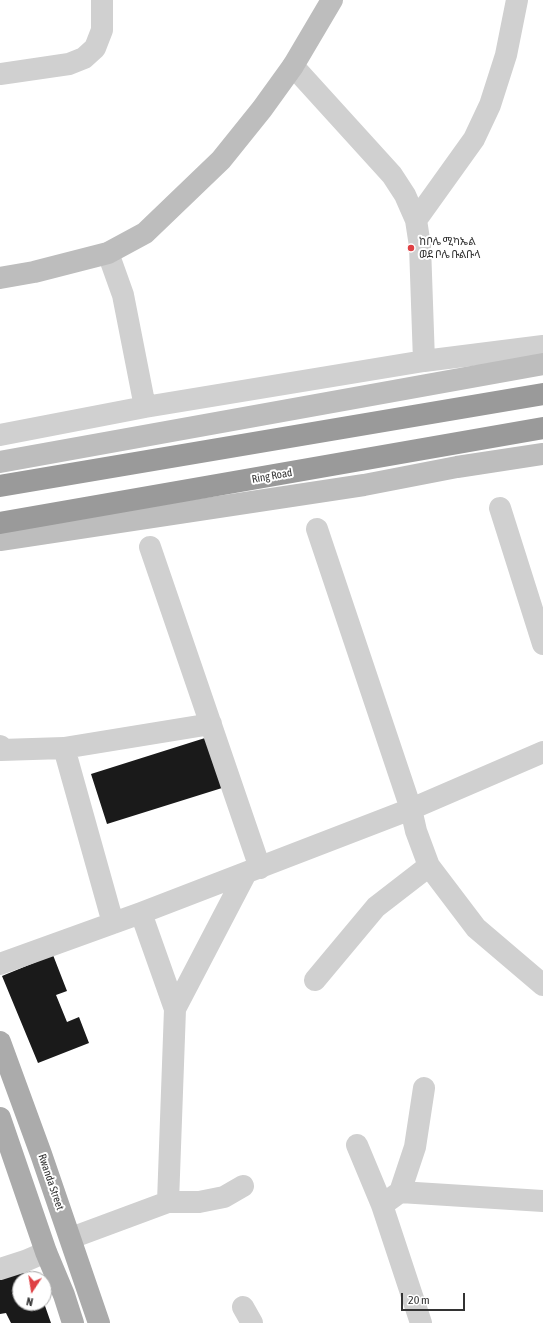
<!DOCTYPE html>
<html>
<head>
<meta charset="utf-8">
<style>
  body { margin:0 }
  #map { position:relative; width:543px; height:1323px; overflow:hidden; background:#fff; font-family:"Asap Condensed",sans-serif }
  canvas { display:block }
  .north { position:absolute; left:12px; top:1271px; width:40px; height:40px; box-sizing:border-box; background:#fff; border:1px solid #adadad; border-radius:50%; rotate:192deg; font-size:11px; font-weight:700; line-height:16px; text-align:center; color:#333 }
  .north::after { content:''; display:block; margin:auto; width:14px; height:18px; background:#df4044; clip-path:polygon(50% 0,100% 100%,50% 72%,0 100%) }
  .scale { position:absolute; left:401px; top:1293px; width:64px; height:18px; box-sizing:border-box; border:2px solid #333; border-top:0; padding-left:5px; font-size:12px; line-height:14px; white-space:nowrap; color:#333; -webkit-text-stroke:3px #fff; paint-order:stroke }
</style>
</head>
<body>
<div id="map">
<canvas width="543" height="1323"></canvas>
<div class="north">N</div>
<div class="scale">20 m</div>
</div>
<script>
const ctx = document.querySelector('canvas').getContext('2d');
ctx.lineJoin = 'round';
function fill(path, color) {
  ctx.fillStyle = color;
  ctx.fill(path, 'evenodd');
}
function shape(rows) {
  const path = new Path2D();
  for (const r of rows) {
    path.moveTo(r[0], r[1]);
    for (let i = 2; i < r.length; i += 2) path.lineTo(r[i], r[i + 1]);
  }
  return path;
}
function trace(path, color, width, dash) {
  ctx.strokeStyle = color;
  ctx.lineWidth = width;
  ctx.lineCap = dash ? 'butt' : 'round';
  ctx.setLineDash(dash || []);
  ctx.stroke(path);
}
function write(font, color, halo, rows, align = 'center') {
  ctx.font = font + ' "Asap Condensed","Noto Sans Ethiopic",sans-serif';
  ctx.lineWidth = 4;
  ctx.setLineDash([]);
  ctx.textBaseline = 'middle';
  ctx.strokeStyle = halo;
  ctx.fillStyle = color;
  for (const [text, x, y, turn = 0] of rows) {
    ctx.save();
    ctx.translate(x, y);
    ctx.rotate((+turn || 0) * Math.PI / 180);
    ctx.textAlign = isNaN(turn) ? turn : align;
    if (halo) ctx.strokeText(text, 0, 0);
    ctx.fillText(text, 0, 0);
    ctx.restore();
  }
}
fill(shape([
  [205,738,222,788,107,824,91,774],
  [53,955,67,991,56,995,67,1022,79,1017,89,1043,38,1063,2,976],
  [21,1272,37,1279,20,1279,20,1303,44,1303,51,1323,11,1323,6,1313,0,1314,0,1277]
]), '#1a1a1a');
trace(shape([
  [293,66,392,175,405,195,416,220,420,246,424,361],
  [0,74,69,64,84,58,95,48,102,30,102,1],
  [416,220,474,139,490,105,506,55,517,0],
  [108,253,123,295,145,407],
  [0,435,145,407,424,361,543,346],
  [500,508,543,644],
  [317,529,411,809,416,831,429,866,476,928,543,985],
  [150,547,260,868],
  [0,746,1,750,64,748,211,724],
  [64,748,113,923],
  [141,913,175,1009,168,1202],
  [0,964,141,913,411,809,543,752],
  [315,980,376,907,429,866],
  [175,1009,246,873],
  [357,1145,382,1205,421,1323],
  [400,1192,415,1147,424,1088],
  [382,1205,400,1192,543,1201],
  [71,1238,168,1202,199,1202,224,1197,243,1186],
  [0,1269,25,1261,46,1252],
  [243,1307,252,1323]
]), '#d0d0d0', 22);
trace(shape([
  [0,278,34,272,108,253,145,233,221,160,262,109,293,66,332,0],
  [0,462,543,364],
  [0,540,364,485,457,467,543,454]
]), '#bdbdbd', 22);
trace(shape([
  [0,1042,41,1154,99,1323],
  [0,1118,46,1252,64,1295,73,1323]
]), '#ababab', 22);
trace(shape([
  [0,486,543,394],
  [0,523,543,428]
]), '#9a9a9a', 22);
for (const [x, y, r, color] of [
  [411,248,4,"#df4044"]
]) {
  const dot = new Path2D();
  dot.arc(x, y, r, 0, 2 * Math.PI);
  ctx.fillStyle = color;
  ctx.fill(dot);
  trace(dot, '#fff', 1.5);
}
write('11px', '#333', '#fff', [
  ["ከቦሌ ሚካኤል",419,242],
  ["ወደ ቦሌ ቡልቡላ",419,255]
], 'left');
write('11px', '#333', '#fff', [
  ["Ring Road",272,476,-10],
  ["Rwanda Street",51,1182,71]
]);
</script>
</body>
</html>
